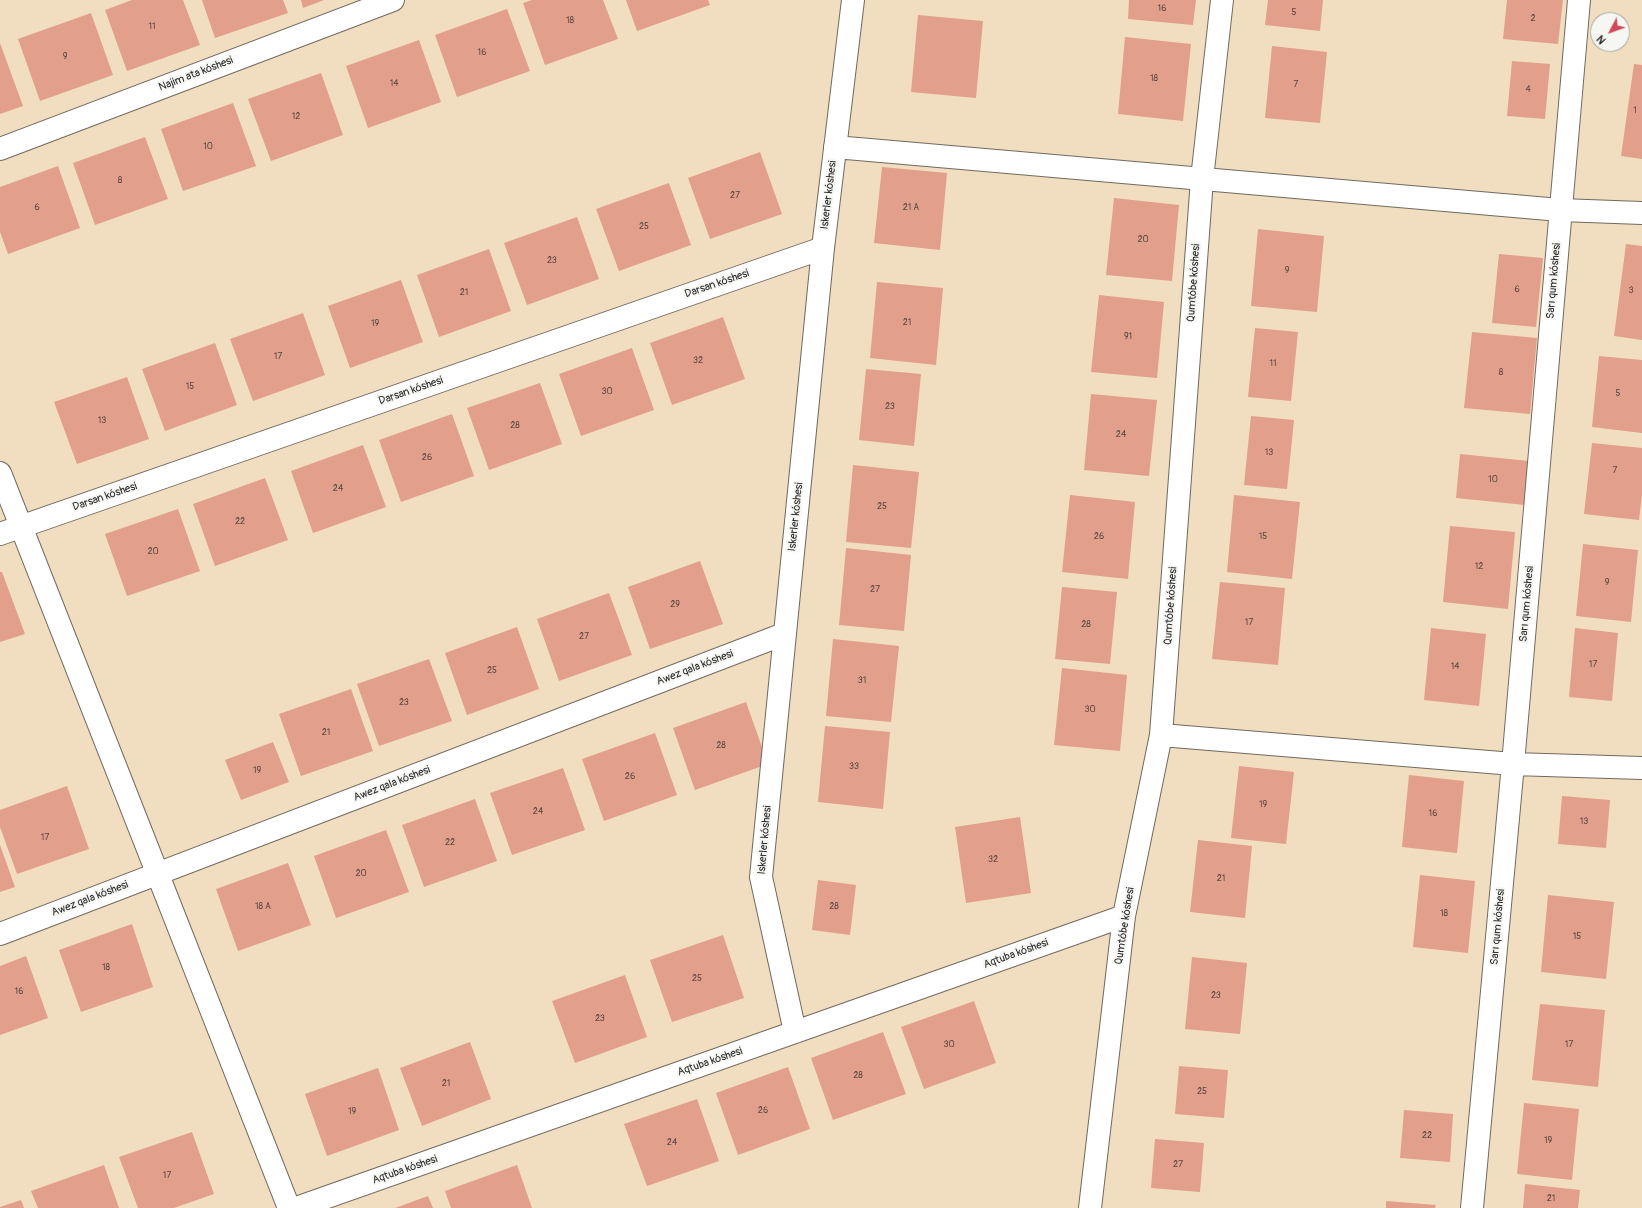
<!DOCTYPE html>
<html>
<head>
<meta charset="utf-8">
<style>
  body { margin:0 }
  #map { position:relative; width:1642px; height:1208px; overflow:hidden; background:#f1dec0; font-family:Pangolin,sans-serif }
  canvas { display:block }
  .north { position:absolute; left:1590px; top:12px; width:40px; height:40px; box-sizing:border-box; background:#f6f6f2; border:1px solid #a5a5a2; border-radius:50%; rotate:229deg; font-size:11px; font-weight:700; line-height:16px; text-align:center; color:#2b2b2b }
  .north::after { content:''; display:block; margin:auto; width:14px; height:18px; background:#d1495b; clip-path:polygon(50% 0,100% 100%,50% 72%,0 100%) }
</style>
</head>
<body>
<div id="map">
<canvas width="1642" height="1208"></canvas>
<div class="north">N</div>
</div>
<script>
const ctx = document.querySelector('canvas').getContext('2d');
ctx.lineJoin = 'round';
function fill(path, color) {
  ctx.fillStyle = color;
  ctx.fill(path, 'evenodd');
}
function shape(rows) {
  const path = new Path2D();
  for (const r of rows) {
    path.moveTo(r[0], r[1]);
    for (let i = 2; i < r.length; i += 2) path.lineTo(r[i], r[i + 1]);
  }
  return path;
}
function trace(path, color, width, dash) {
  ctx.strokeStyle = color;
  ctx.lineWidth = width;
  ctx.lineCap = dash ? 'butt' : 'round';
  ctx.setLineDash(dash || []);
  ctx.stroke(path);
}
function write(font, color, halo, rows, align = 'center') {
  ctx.font = font + ' Pangolin,sans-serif';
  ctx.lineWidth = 4;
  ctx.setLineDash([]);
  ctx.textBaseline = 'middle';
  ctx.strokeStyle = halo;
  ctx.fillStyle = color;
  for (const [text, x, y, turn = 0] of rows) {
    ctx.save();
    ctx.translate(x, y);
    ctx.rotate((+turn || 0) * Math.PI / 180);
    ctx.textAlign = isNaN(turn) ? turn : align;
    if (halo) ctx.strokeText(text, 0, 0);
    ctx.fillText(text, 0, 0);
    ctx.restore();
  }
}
fill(shape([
  [132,0,183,0,200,45,127,71,105,10],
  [202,0,283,0,288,13,215,38],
  [301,0,324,0,303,8],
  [532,0,603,0,618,39,545,65,523,3],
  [626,0,708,0,710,5,637,31],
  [1129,0,1196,0,1193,25,1128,19],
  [1268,0,1323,0,1320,31,1265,25],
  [1507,0,1563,0,1558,44,1503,39],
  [507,9,530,71,457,97,435,35],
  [91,13,113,75,40,101,18,39],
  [918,15,983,21,976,98,911,92],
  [1125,37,1191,44,1183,121,1118,114],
  [419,40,441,102,368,128,346,66],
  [0,43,23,106,0,114],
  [1272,46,1327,52,1320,123,1265,118],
  [1512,61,1550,64,1545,119,1507,116],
  [1634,64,1642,65,1642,159,1621,156],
  [321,73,343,135,271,161,248,99],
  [233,103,256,166,183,191,161,129],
  [145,137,168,199,95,225,73,163],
  [760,152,782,214,710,239,688,178],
  [58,166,80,228,8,254,0,232,0,187],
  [882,167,947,173,940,250,874,243],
  [669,183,691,245,619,271,596,209],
  [1114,198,1179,205,1172,281,1106,275],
  [577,217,599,279,527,305,504,243],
  [1258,229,1324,236,1317,312,1251,306],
  [1626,244,1642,246,1642,340,1614,336],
  [489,249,511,311,439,337,417,275],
  [1499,254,1543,258,1536,327,1492,323],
  [401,280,423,342,350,368,328,306],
  [877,282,943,288,936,365,870,358],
  [1099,295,1164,302,1157,378,1091,372],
  [303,313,325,375,253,401,230,339],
  [723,317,745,379,672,405,650,343],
  [1255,328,1298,332,1291,401,1248,397],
  [1472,332,1537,338,1530,414,1464,408],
  [215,343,237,405,165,431,142,369],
  [632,348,654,410,581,436,559,374],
  [1599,356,1642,360,1642,433,1592,427],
  [866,369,921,374,914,446,859,440],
  [127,377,149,439,77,464,54,402],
  [540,383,562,444,489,470,467,408],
  [1091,394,1157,400,1149,476,1084,470],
  [452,414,474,476,401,502,379,440],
  [1251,416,1294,420,1287,489,1244,485],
  [1592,443,1642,448,1642,495,1639,520,1584,514],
  [363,445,386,507,313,533,291,471],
  [1460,454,1529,461,1525,505,1456,498],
  [853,465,919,472,911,548,846,542],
  [265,478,288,540,215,566,193,504],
  [1070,495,1135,502,1128,579,1062,572],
  [1234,495,1300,502,1292,579,1227,572],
  [178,509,200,571,127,596,105,534],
  [1450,526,1515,532,1508,609,1443,602],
  [1583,544,1638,550,1631,622,1576,616],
  [846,548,911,555,904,631,839,625],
  [700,561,723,624,650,649,628,587],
  [0,572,2,572,25,634,0,642],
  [1220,582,1285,588,1278,665,1212,659],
  [1062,587,1117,592,1110,664,1055,659],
  [609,593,632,655,559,681,537,619],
  [517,627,539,689,467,715,445,653],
  [1431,628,1486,634,1479,706,1424,700],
  [1575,628,1618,633,1612,701,1569,697],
  [833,639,899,646,891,722,826,716],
  [429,659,452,721,379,746,357,684],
  [1062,668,1127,675,1120,751,1054,745],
  [351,689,373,751,301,776,279,714],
  [746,702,768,764,695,790,673,728],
  [825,726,890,732,883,809,818,802],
  [655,733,677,795,604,821,582,759],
  [273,742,289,782,241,800,225,760],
  [1239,766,1294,772,1286,844,1231,838],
  [563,768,585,830,512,855,490,793],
  [1409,775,1464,781,1457,853,1402,847],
  [67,786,89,849,17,874,0,827,0,810],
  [1562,796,1610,800,1606,848,1558,844],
  [475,799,497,861,424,887,402,825],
  [1020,817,1031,893,966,903,955,827],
  [386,830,409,892,336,918,314,856],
  [1198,840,1252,846,1245,918,1190,912],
  [0,845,15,887,0,892],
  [288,863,311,925,238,951,216,889],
  [1420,875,1475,881,1468,953,1413,947],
  [818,880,856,885,850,935,812,930],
  [1548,895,1614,902,1606,979,1541,972],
  [132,924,153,987,81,1012,59,950],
  [723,935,744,998,672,1022,650,960],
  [26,956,48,1018,0,1035,0,966],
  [1192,957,1247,963,1240,1034,1185,1029],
  [625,975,647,1037,575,1063,552,1001],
  [974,1001,996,1063,924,1089,901,1027],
  [1540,1004,1605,1010,1598,1087,1532,1080],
  [883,1032,906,1094,833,1120,811,1058],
  [470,1042,491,1099,422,1126,400,1068],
  [1179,1066,1228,1070,1224,1118,1175,1114],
  [788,1067,810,1129,738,1155,716,1093],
  [378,1068,399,1130,327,1156,305,1094],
  [697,1099,719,1161,647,1186,624,1124],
  [1524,1103,1579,1109,1572,1180,1517,1174],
  [1404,1110,1453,1114,1450,1162,1400,1158],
  [192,1132,214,1194,174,1208,138,1208,119,1157],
  [1155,1139,1204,1143,1200,1192,1151,1188],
  [104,1165,119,1208,38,1208,31,1191],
  [517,1165,532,1208,451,1208,445,1191],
  [1525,1184,1580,1190,1578,1208,1523,1208],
  [428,1196,433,1208,395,1208],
  [21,1200,24,1208,0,1208,0,1207],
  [1386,1201,1436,1205,1435,1208,1386,1208]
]), '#e29f8b');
const minor = shape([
  [835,147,1560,210,1642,213],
  [0,149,393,0],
  [0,473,289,1208],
  [0,534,823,248],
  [1161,735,1513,764,1642,768],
  [0,934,784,634],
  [795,1032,761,877,823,248,853,0],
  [296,1208,1124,916],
  [1090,1208,1124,916,1161,735,1202,179,1222,0],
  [1472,1208,1513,764,1579,0]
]);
trace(minor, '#706a5f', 24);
trace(minor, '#fff', 22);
write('9px', '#594843', null, [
  ["16",1162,9],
  ["5",1294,13],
  ["2",1533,19],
  ["18",570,21],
  ["11",152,27],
  ["16",482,53],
  ["9",65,57],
  ["18",1154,79],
  ["14",394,84],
  ["7",1296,85],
  ["4",1528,90],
  ["1",1635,111],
  ["12",296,117],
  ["10",208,147],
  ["8",120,181],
  ["27",735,196],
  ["6",37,208],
  ["21 А",911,208],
  ["25",644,227],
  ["20",1143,240],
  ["23",552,261],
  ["9",1287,271],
  ["6",1517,290],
  ["3",1631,291],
  ["21",464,293],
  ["21",907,323],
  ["19",375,324],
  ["91",1128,337],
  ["17",278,357],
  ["32",698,361],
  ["11",1273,364],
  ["8",1501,373],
  ["15",190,387],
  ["30",607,392],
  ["5",1618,394],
  ["23",890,407],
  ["13",102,421],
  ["28",515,426],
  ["24",1121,435],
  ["13",1269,453],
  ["26",427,458],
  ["7",1615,471],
  ["10",1493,480],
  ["24",338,489],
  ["25",882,507],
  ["22",240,522],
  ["26",1099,537],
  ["15",1263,537],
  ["20",153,552],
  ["12",1479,567],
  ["9",1607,583],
  ["27",875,590],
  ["29",675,605],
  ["17",1249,623],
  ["28",1086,625],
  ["27",584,637],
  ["17",1593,665],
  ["14",1455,667],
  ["25",492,671],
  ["31",862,681],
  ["23",404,703],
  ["30",1090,710],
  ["21",326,733],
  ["28",721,746],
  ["33",854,767],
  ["19",257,771],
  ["26",630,777],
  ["19",1263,805],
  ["24",538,812],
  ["16",1433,814],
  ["13",1584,822],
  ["17",45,838],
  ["22",450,843],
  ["32",993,860],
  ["20",361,874],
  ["21",1221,879],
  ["18 А",263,907],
  ["28",834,907],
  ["18",1444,914],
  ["15",1577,937],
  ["18",106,968],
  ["25",697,979],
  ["16",19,992],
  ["23",1216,996],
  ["23",600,1019],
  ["30",949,1045],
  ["17",1569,1045],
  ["28",858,1076],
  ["21",446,1084],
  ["25",1202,1092],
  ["26",763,1111],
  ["19",352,1112],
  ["22",1427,1136],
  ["19",1548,1141],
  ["24",672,1143],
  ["27",1178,1165],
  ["17",167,1176],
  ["21",1551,1199]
]);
write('11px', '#2b2b2b', '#f6f6f2', [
  ["Najim ata kóshesi",196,74,-21],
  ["Iskerler kóshesi",829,195,-83],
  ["Sarı qum kóshesi",1554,281,-85],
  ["Qumtóbe kóshesi",1194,283,-86],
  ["Darsan kóshesi",717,284,-19],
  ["Darsan kóshesi",411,391,-19],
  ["Darsan kóshesi",105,497,-19],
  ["Iskerler kóshesi",796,517,-84],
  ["Sarı qum kóshesi",1527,604,-85],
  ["Qumtóbe kóshesi",1171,606,-86],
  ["Awez qala kóshesi",695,668,-21],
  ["Awez qala kóshesi",392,784,-21],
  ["Iskerler kóshesi",765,840,-85],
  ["Awez qala kóshesi",90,899,-21],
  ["Qumtóbe kóshesi",1125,926,-81],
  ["Sarı qum kóshesi",1498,927,-85],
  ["Aqtuba kóshesi",1016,954,-20],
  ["Aqtuba kóshesi",710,1062,-19],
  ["Aqtuba kóshesi",405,1170,-19]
]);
</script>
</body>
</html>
